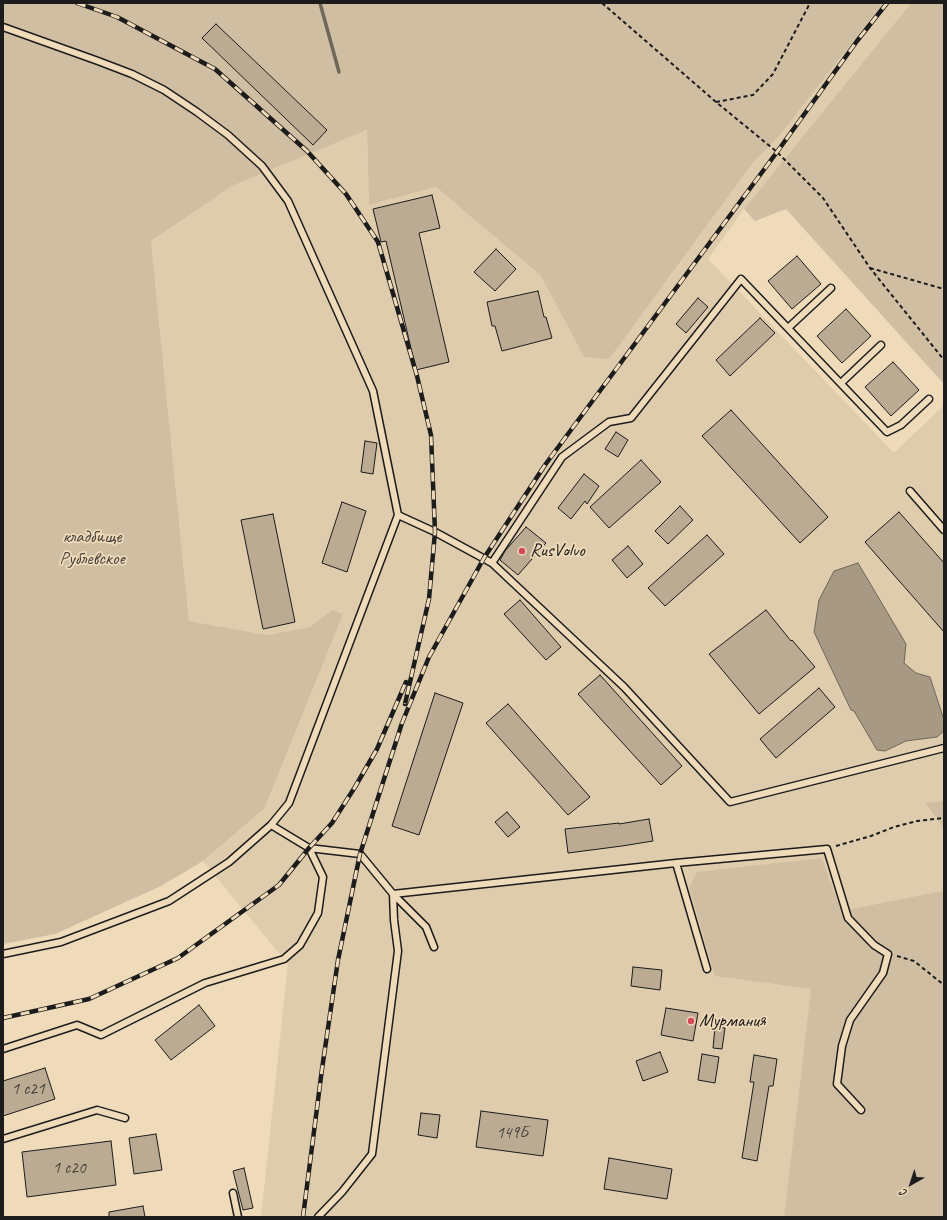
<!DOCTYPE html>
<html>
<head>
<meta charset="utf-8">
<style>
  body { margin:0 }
  #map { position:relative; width:947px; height:1220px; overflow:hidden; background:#efdab9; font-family:Caveat,sans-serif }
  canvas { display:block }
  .frame { position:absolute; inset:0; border:4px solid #1c1c1c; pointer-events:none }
  .north { position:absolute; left:891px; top:1164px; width:40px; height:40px; -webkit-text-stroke:3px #efdab9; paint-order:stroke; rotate:219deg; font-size:11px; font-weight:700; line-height:16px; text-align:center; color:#1c1c1c }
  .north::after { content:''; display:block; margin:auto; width:14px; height:18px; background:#1c1c1c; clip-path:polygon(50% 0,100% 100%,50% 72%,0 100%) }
</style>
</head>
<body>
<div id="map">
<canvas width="947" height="1220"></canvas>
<div class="frame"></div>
<div class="north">С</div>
</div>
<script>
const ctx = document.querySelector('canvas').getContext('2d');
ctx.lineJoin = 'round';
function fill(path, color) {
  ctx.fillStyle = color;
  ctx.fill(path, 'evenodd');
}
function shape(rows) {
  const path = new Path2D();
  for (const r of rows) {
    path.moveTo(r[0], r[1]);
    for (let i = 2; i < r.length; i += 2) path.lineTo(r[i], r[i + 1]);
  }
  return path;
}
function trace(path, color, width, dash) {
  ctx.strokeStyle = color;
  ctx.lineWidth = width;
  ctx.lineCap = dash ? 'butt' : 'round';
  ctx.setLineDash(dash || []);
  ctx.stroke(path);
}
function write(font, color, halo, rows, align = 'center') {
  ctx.font = font + ' Caveat,sans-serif';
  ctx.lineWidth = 3.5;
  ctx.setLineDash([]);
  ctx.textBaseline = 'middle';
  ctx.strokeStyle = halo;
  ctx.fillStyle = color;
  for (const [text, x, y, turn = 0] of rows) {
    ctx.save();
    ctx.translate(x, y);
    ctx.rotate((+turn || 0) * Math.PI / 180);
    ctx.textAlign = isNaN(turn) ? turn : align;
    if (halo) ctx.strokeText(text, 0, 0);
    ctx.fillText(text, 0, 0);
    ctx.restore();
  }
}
fill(shape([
  [883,3,911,3,744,209,708,259,894,453,944,405,944,801,925,804,944,829,944,897,942,891,841,911,731,978,811,989,784,1217,261,1217,288,964,203,861,264,809,332,610,310,627,267,635,189,621,151,241,232,186,367,130,369,205,436,187,541,276,584,357,664,285,753,163,780,135]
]), '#dfccad');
fill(shape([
  [3,3,883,3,780,135,753,163,609,359,584,357,541,276,436,187,369,205,367,130,232,186,151,241,189,621,267,635,310,627,332,610,343,614,264,809,203,861,161,886,55,934,3,944],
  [911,3,944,3,944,384,786,209,755,221,744,209],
  [944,801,944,829,925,803],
  [822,858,841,911,942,891,944,897,944,1217,784,1217,811,989,715,976,689,887,697,872]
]), '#d0bea2');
const water = shape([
  [858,563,906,644,904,663,916,673,930,677,944,720,944,731,937,737,906,741,885,751,877,750,854,711,851,710,814,632,819,600,834,571,858,563]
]);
fill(water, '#a79983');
trace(water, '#6f675a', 1);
trace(shape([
  [320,3,339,72]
]), '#6f675a', 3.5);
const building = shape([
  [216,24,327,130,313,145,202,38,216,24],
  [432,195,440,228,419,233,449,362,416,370,386,241,381,242,373,209,432,195],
  [496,249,516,269,495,291,474,272,496,249],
  [797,256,821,284,792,309,768,281,797,256],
  [538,291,544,317,546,317,552,338,502,351,495,326,492,326,487,302,538,291],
  [698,298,708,307,686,333,676,324,698,298],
  [846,309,871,336,842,363,817,336,846,309],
  [760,318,775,333,730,376,716,360,760,318],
  [893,362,919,390,891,416,865,387,893,362],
  [731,410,828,517,800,543,702,436,731,410],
  [616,432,628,440,618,457,605,449,616,432],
  [365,441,377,443,373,474,361,472,365,441],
  [641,460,661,482,609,528,590,507,641,460],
  [584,474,599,486,587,504,585,501,571,519,558,508,584,474],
  [342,502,366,511,347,572,322,563,342,502],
  [680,506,693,520,668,544,655,531,680,506],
  [899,512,944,563,944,632,865,542,899,512],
  [273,514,295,622,263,629,241,520,273,514],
  [526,527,546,543,518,575,500,560,505,551,526,527],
  [707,535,724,554,665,606,648,588,707,535],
  [628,546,643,564,627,578,612,560,628,546],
  [520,600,561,647,546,660,504,614,520,600],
  [766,610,791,641,792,640,815,667,759,714,709,654,766,610],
  [600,675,682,766,661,785,578,694,600,675],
  [819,688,835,707,776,758,760,739,819,688],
  [435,693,463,703,419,835,392,826,435,693],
  [508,704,590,797,568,815,486,723,508,704],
  [507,812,520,827,508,837,495,822,507,812],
  [649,819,653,841,622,846,568,853,565,829,619,823,619,824,649,819],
  [633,967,662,970,660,990,631,986,633,967],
  [199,1005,215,1026,171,1060,155,1040,199,1005],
  [666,1008,698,1013,693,1041,661,1035,666,1008],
  [715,1027,725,1028,722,1049,713,1048,715,1027],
  [660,1052,668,1072,643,1081,636,1061,660,1052],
  [702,1054,719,1057,715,1083,698,1080,702,1054],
  [754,1055,777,1059,773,1086,769,1086,757,1161,742,1158,754,1082,750,1082,754,1055],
  [45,1068,55,1099,3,1116,3,1081,45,1068],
  [481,1111,548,1120,543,1156,476,1147,481,1111],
  [421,1113,440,1115,437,1138,418,1135,421,1113],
  [156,1134,162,1170,134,1174,129,1138,156,1134],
  [111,1141,116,1185,27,1197,22,1152,111,1141],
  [609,1158,672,1169,667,1199,604,1189,609,1158],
  [244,1168,253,1208,243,1210,233,1171,244,1168],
  [143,1206,145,1217,109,1217,109,1212,143,1206]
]);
fill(building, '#bbab92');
trace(building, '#1c1c1c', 1);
const lane = shape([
  [3,27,98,61,132,74,164,90,197,112,228,135,262,166,288,201,373,391,398,515,289,803,271,825,229,862,169,901,61,942,3,954],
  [788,328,831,288],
  [841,383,881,345],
  [910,491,944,530],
  [398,515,435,532,492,563,624,687,730,802,944,748],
  [492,563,562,457,609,422,631,418,741,279,887,432,901,425,929,399],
  [271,825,309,848,360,854,393,894,676,863,827,849,848,918,874,945,888,954,883,973,850,1020,842,1046,837,1084,861,1110],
  [676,863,707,969],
  [3,1049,77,1025,101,1035,205,983,284,959,300,945,318,913,323,877,309,848],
  [3,1139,97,1110,125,1118],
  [233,1193,238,1217],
  [318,1217,342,1192,372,1154,398,951,394,920,393,894,426,927,434,947]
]);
trace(lane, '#1c1c1c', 9);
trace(shape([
  [602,3,716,102,777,152,823,198,870,268,944,360],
  [716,102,753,95,773,74,810,3],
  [870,268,944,289],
  [836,846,871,836,894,827,917,821,944,818],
  [897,956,914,961,944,985]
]), '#1c1c1c', 2, [4, 3]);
trace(lane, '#efdab9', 6);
const rail = shape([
  [77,3,117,17,215,69,307,151,346,194,378,242,417,376,431,435,435,532,429,599,405,704],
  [3,1018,89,999,178,958,279,885,309,848,332,823,355,787,377,749,406,682],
  [303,1217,322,1069,338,960,360,854,402,723,429,657,484,558,545,465,777,152,857,41,887,3]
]);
trace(rail, '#1c1c1c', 4.5);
trace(rail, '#efdab9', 3, [9]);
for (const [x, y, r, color] of [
  [522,551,4,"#d1495b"],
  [691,1021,4,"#d1495b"]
]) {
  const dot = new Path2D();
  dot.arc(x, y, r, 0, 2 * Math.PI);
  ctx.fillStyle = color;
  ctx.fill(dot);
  trace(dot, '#efdab9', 1.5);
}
write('17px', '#44403a', null, [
  ["1 с21",28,1090],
  ["149Б",512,1134],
  ["1 с20",69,1169]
]);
write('19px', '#49443e', '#efdab9', [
  ["кладбище",92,537],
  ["Рублевское",92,559]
]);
write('19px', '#1c1c1c', '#efdab9', [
  ["RusVolvo",530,551],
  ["Мурмания",699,1021]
], 'left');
</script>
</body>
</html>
